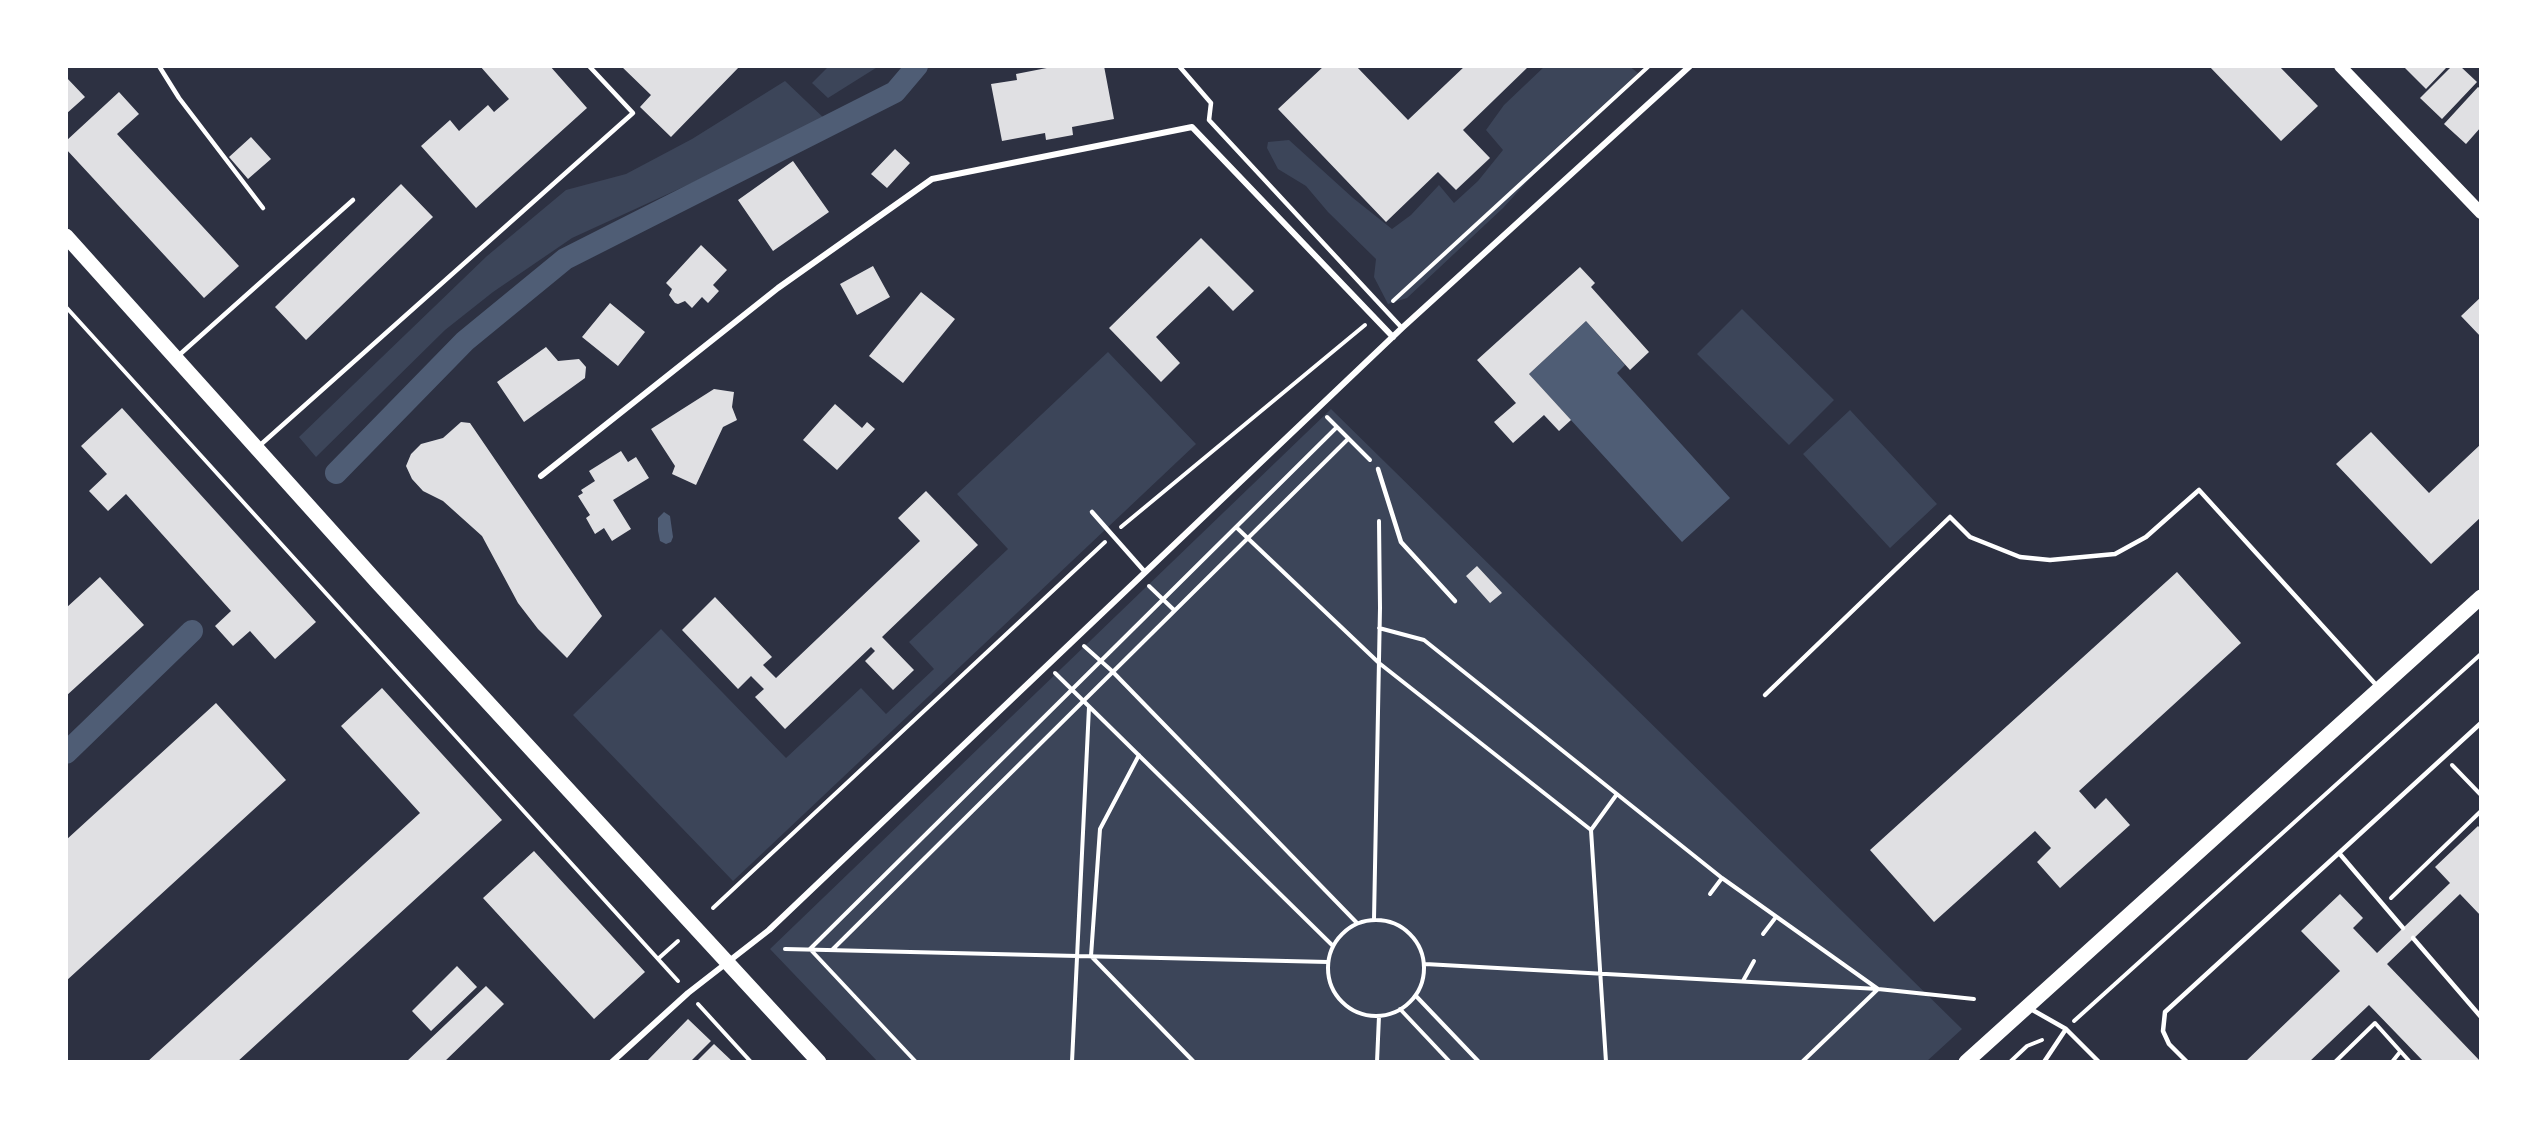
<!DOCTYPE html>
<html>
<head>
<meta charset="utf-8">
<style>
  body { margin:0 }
  #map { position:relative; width:2547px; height:1128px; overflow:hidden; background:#2d3142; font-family:"Roboto Condensed",sans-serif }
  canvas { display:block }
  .frame { position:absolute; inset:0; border:68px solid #fff; pointer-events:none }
</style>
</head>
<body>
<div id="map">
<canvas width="2547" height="1128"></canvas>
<div class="frame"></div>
</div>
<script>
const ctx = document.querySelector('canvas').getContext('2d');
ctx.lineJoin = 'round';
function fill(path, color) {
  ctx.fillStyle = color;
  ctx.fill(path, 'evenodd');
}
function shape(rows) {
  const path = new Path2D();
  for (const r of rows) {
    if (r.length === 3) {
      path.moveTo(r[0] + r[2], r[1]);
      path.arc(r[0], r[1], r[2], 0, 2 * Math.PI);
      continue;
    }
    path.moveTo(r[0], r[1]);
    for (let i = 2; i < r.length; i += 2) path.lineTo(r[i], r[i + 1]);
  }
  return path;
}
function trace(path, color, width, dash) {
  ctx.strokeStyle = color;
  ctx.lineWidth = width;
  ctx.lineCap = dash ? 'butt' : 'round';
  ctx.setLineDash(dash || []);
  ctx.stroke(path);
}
fill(shape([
  [829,66,879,66,828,98,812,83],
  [1545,66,1629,66,1638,73,1566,139,1503,208,1407,298,1388,304,1374,277,1376,259,1328,212,1306,186,1278,169,1267,148,1268,142,1289,140,1353,198,1392,229,1411,215,1439,185,1454,203,1478,181,1503,150,1486,130,1504,105],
  [785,81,827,121,572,238,493,292,445,330,316,457,299,437,487,256,566,190,626,174,692,139],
  [1742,309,1834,400,1789,445,1697,354],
  [1108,352,1196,444,733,881,573,715,661,629,786,758,861,688,886,714,934,669,909,642,1008,549,957,494],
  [1331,409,1962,1029,1926,1062,878,1062,770,949],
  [1850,410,1937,504,1890,548,1803,454]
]), '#3c4559');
fill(shape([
  [1586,321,1625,365,1617,373,1730,498,1682,542,1529,374],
  [664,512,670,516,673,537,671,542,666,544,660,541,658,531,658,518]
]), '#4f5d75');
trace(shape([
  [336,473,465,341,565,259,895,92,917,66],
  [66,753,192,631]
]), '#4f5d75', 22);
fill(shape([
  [480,66,550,66,587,108,476,208,421,146,450,120,459,131,488,105,494,112,509,99],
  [621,66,740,66,671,137,640,107,651,95],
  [1057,66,1079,68,1104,66,1114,119,1072,127,1073,135,1046,140,1045,133,1002,141,991,84,1017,80,1016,74],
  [1324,66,1356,66,1408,120,1465,66,1529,66,1463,130,1490,158,1456,190,1438,172,1386,222,1278,109],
  [2209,66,2279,66,2318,106,2281,141],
  [2408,66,2443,66,2446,68,2426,89,2405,68],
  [2452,66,2460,66,2477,82,2442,119,2420,98],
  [66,77,85,97,66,114],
  [2478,87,2481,89,2481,127,2466,144,2444,124],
  [119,92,139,114,117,134,239,266,204,298,66,149,66,141],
  [251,137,271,159,248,179,229,157],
  [895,149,910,163,887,188,871,174],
  [793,161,829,212,773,251,738,200],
  [401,184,433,217,306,340,275,307],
  [1201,238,1254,291,1233,311,1209,286,1156,337,1180,363,1161,382,1109,328],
  [701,245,727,270,713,285,719,291,708,303,702,297,692,308,685,301,678,304,675,303,669,295,672,289,666,283],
  [873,266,890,297,857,315,840,284],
  [1580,267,1595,283,1591,287,1649,352,1630,370,1586,321,1529,374,1571,420,1559,431,1544,415,1513,443,1494,422,1516,403,1477,360],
  [921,292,955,319,903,383,869,356],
  [2481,297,2481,337,2461,316],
  [610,303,645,332,618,366,582,337],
  [546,347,558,361,579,359,586,367,585,378,524,422,497,382],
  [714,389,734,392,732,407,737,420,723,427,696,485,672,474,675,466,651,429],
  [835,404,862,428,867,422,875,429,837,470,803,440],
  [122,408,316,622,275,659,250,631,233,646,215,626,231,611,126,494,108,511,89,491,107,474,81,446],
  [461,422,470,423,602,616,567,658,538,629,518,603,482,536,443,501,423,491,412,479,406,466,411,454,421,444,443,438],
  [2371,432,2429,493,2481,444,2481,517,2431,564,2336,464],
  [621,451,628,462,636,457,649,478,613,500,631,529,612,541,604,528,595,534,586,518,590,515,578,496,583,493,581,490,595,481,589,471],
  [926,491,978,545,882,637,914,670,893,690,865,661,875,651,871,647,785,729,755,697,764,689,751,676,738,689,682,630,715,597,772,657,763,665,776,678,920,541,898,518],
  [1477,566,1502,593,1490,603,1466,576],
  [2177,572,2241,643,2079,791,2095,809,2106,798,2130,825,2060,888,2037,862,2051,848,2035,831,1934,922,1870,850],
  [100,577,144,625,66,696,66,608],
  [382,688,502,820,237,1062,147,1062,420,813,341,726],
  [216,703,286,780,66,981,66,840],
  [2478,826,2481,829,2481,916,2460,894,2387,964,2481,1062,2424,1062,2369,1005,2309,1062,2245,1062,2340,971,2301,931,2340,894,2363,918,2353,928,2377,953,2450,883,2435,867],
  [534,851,645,972,594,1019,483,898],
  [457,966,477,987,431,1031,412,1011],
  [486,986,504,1004,444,1062,406,1062],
  [688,1019,711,1041,690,1062,646,1062],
  [714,1044,733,1062,696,1062]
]), '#e0e0e3');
trace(shape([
  [1393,301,1649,66],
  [66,307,678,981],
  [1327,417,1370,460],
  [1121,527,1365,325],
  [1236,527,1379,663,1591,830,1606,1062],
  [1149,586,1174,610],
  [1379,628,1424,640,1722,878,1878,989,1802,1062],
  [1084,646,1112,671,1357,923],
  [1055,673,1333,946],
  [1139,755,1100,829,1091,956,1194,1062],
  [2452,765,2481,795],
  [1591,830,1617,794],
  [1710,894,1722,878],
  [2391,898,2481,811],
  [713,908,1105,542],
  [1374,919,1380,608,1379,521],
  [1376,968,48],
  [1763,934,1776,917],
  [785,949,1328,962],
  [832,950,1348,439],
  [659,958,678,941],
  [1425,964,1878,989,1974,999],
  [1743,981,1754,961],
  [1416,996,1479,1062],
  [698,1004,751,1062],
  [1400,1009,1450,1062],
  [2074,1021,2481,654],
  [916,1062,810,949,1337,427],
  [1072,1062,1089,707],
  [1377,1062,1379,1016],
  [2010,1062,2027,1046,2042,1040],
  [2335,1062,2375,1023,2410,1062],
  [2392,1062,2400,1052]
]), '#fff', 4);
trace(shape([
  [159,66,179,98,263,208],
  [1179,66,1211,103,1209,120,1402,328],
  [178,356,353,200],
  [258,447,633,113,589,66],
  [1378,469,1401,542,1455,601],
  [1092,512,1145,572],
  [1765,695,1950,517,1970,537,2020,557,2050,560,2115,554,2146,537,2199,490,2378,687],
  [2339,853,2481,723],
  [2413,938,2481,1017],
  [2029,1008,2066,1029,2099,1062],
  [2044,1062,2066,1029],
  [2187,1062,2169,1044,2163,1031,2165,1012,2339,853,2403,928]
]), '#fff', 4.5);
trace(shape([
  [541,476,778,288,932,179,1192,127,1393,337],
  [612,1062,688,993,769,930,1402,328,1690,66]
]), '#fff', 6);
trace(shape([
  [2340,66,2481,213]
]), '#fff', 12);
trace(shape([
  [66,236,377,582,819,1062],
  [1966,1062,2481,597]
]), '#fff', 15);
</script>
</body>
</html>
